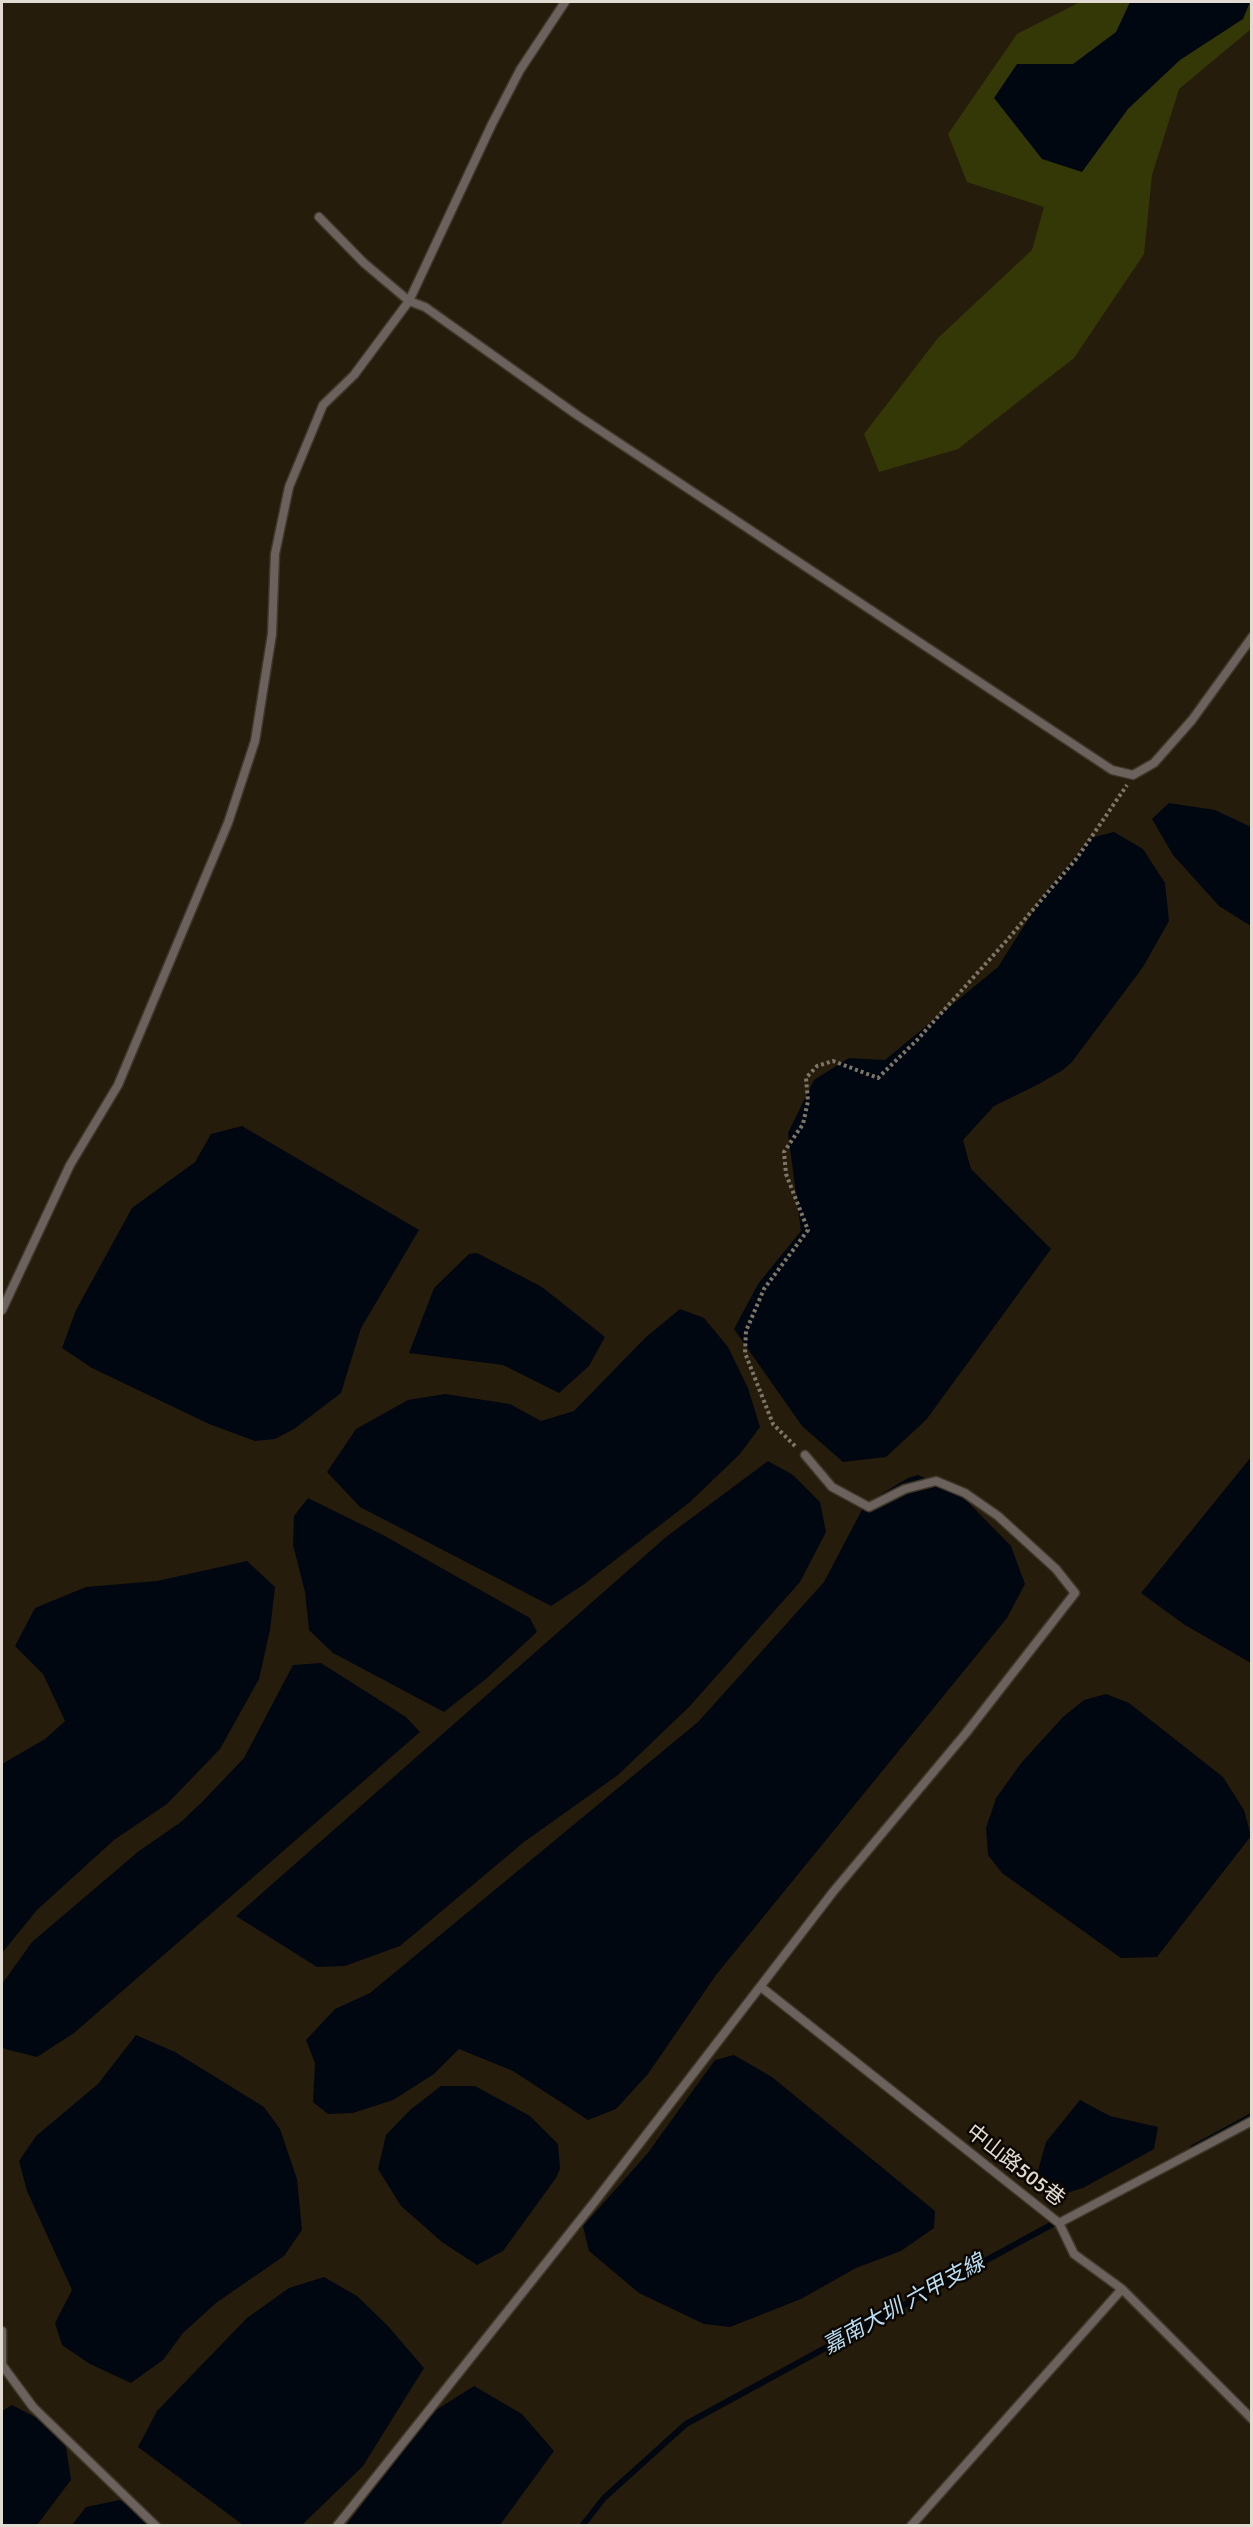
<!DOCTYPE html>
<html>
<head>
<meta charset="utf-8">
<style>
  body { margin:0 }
  #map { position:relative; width:1253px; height:2527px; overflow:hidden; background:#261c0c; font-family:Signika,sans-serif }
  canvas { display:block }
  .frame { position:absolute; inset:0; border:3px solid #e2dbd1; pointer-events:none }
</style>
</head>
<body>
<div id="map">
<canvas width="1253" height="2527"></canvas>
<div class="frame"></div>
</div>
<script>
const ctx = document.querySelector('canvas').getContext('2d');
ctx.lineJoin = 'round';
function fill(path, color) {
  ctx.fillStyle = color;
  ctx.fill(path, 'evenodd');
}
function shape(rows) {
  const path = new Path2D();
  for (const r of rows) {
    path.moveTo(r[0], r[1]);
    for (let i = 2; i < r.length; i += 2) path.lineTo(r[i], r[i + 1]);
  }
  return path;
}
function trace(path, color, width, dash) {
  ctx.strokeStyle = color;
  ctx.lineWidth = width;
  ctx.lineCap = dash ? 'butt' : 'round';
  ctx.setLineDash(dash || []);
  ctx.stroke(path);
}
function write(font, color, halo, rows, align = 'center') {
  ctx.font = font + ' Signika,"Noto Sans TC",sans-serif';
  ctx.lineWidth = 5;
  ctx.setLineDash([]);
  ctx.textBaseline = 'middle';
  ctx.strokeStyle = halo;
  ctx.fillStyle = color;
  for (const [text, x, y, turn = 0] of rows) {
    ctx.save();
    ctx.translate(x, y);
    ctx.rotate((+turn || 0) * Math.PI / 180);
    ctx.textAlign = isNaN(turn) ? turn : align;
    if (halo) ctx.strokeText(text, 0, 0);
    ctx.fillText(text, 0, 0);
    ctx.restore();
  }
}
fill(shape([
  [1080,2,1251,2,1251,29,1179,89,1152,175,1144,254,1074,358,958,449,879,472,864,434,938,338,1032,250,1044,207,967,182,948,134,1017,34]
]), '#343806');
fill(shape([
  [1130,2,1250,2,1243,19,1180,60,1128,109,1082,172,1042,159,994,98,1017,64,1073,64,1116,32],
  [1169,803,1215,810,1251,827,1251,926,1219,906,1173,855,1152,819],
  [1114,832,1143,849,1165,883,1169,921,1143,967,1072,1062,1063,1070,1037,1085,994,1106,963,1140,971,1169,1051,1249,926,1420,886,1457,843,1462,802,1426,734,1329,758,1284,801,1231,788,1133,814,1080,849,1058,885,1060,998,967,1043,896,1091,838],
  [242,1126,419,1230,361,1328,341,1393,294,1429,275,1439,255,1441,209,1424,92,1368,62,1348,76,1310,132,1208,195,1162,211,1134],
  [477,1253,542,1287,605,1337,589,1366,559,1393,503,1365,409,1353,434,1288,469,1254],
  [680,1309,704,1318,728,1347,748,1388,760,1427,740,1454,690,1502,583,1585,551,1606,360,1507,327,1472,356,1429,408,1400,445,1394,510,1404,541,1421,574,1411,646,1337],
  [1251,1457,1251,1663,1185,1625,1141,1593],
  [768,1461,793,1475,820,1502,826,1532,800,1582,689,1707,618,1775,524,1842,400,1946,345,1966,317,1967,236,1916,666,1537],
  [918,1475,959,1493,1011,1546,1025,1584,1007,1618,716,1975,648,2074,616,2109,588,2120,513,2071,459,2049,434,2074,393,2100,353,2113,328,2114,313,2102,315,2063,306,2040,335,2009,370,1993,698,1722,824,1582,865,1504,908,1478],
  [308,1498,383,1535,530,1618,537,1632,487,1678,444,1712,333,1653,309,1630,305,1592,293,1545,294,1516],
  [247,1561,275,1587,270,1630,259,1679,220,1749,167,1804,114,1840,37,1910,2,1953,2,1764,45,1739,65,1721,43,1674,15,1646,35,1608,86,1587,157,1581],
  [321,1663,406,1717,420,1732,74,2033,37,2057,5,2049,2,2046,2,1984,32,1942,139,1851,181,1822,203,1801,244,1758,293,1665],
  [1106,1694,1129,1703,1223,1777,1244,1810,1251,1836,1157,1957,1121,1958,1002,1873,988,1855,986,1828,996,1798,1022,1762,1063,1717,1084,1700],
  [136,2035,175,2052,264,2107,280,2129,297,2179,302,2230,284,2256,216,2303,183,2333,163,2360,131,2383,90,2364,62,2345,55,2323,72,2290,27,2191,19,2161,36,2136,98,2084],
  [734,2055,772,2077,935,2211,934,2228,901,2251,856,2268,801,2299,730,2327,704,2324,639,2293,589,2251,583,2226,647,2154,715,2060],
  [441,2086,475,2086,530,2116,558,2144,560,2169,556,2178,503,2251,477,2265,442,2242,401,2206,378,2169,386,2135,410,2110],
  [1080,2100,1110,2116,1158,2127,1154,2149,1083,2188,1049,2198,1037,2174,1046,2142],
  [324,2277,357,2296,387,2325,424,2368,363,2466,302,2525,243,2525,138,2447,157,2411,247,2318,289,2288],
  [474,2386,522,2414,554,2451,500,2525,346,2525,433,2412],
  [12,2405,47,2423,65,2440,71,2480,37,2525,2,2525,2,2411],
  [120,2500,152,2525,71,2526,86,2507]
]), '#000711');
trace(shape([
  [1193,2148,1252,2116],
  [582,2526,604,2498,686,2424,1060,2220]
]), '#000711', 6);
const service = shape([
  [319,217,364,263,409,301,425,307,577,415,1112,770,1133,775,1154,763,1192,720,1252,637],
  [2,1310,70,1165,118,1085,228,823,255,741,272,634,275,554,289,487,323,405,354,375,409,301,492,124,520,70,565,2],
  [761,1987,1059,2223,1074,2254,1122,2289,1252,2419],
  [1059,2223,1252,2121],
  [2,2331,2,2365,33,2407,156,2526],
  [337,2526,596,2200,833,1892,966,1733,1075,1593,1056,1569,998,1516,965,1493,936,1481,905,1489,869,1507,832,1487,805,1455],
  [911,2526,1122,2289]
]);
trace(service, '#403728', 11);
trace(shape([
  [795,1446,773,1424,745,1353,746,1331,764,1289,808,1230,786,1174,784,1152,803,1124,808,1101,806,1078,817,1066,833,1061,878,1078,917,1040,1008,939,1077,858,1127,785]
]), '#7e7668', 4, [3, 3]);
trace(service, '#6b625d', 8);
write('21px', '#e2dbd1', '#0c0703', [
  ["中山路505巷",1015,2166,38]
]);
write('italic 22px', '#b9ddf3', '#0c0703', [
  ["嘉南大圳 六甲支線",904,2305,-29]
]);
</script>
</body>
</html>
